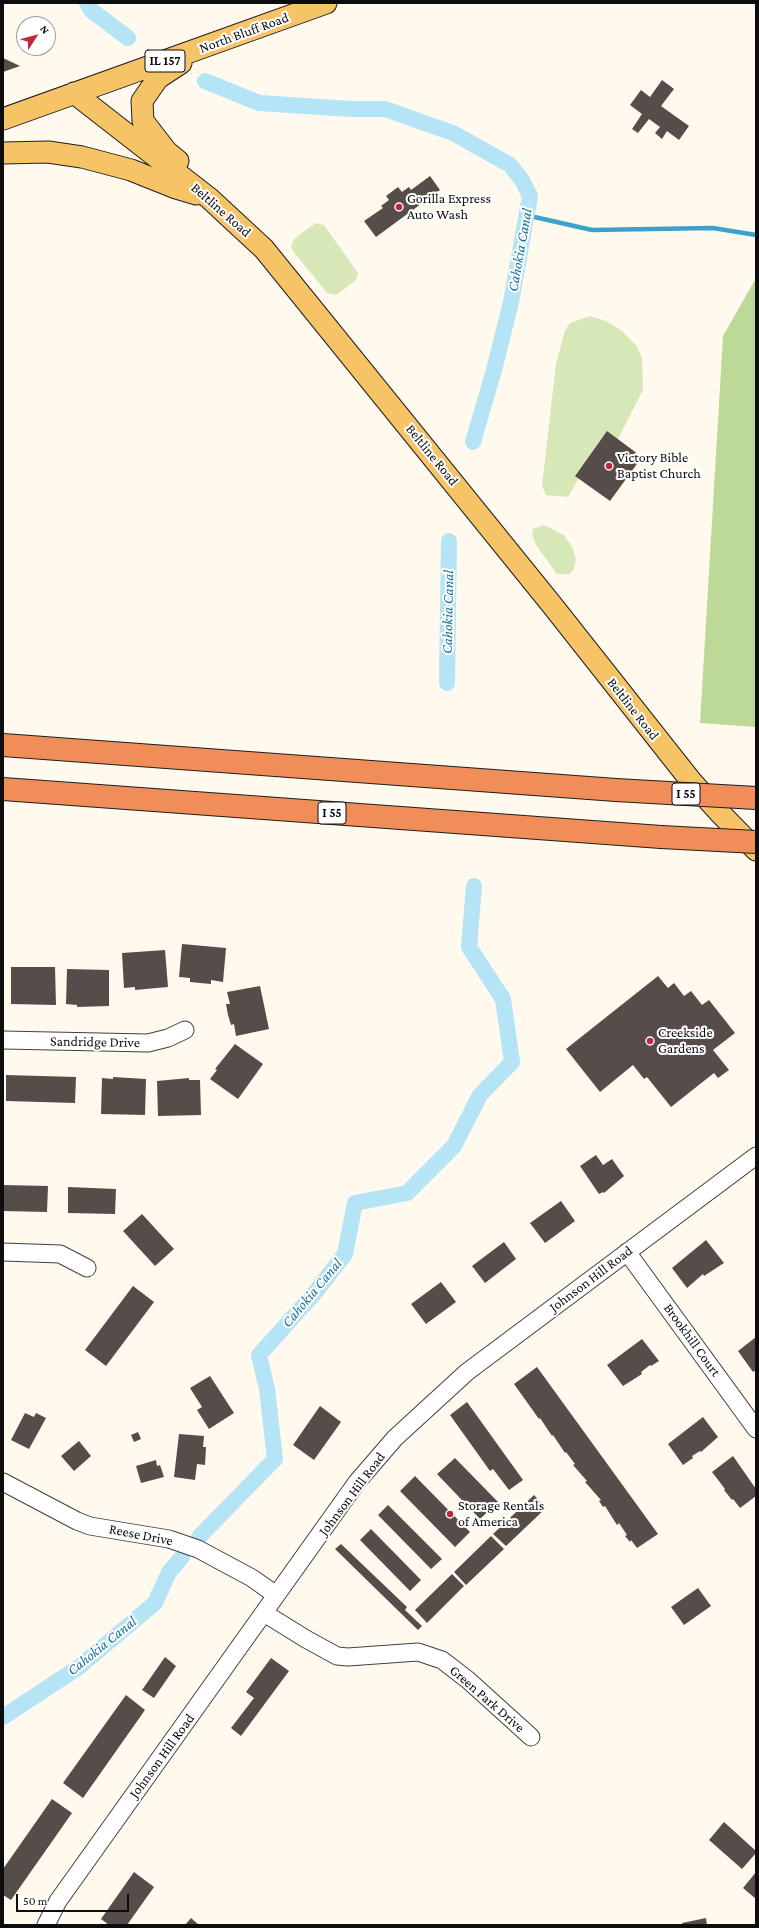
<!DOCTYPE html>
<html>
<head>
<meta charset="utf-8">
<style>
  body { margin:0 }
  #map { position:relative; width:759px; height:1928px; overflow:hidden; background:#fff9ee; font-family:"Crimson Pro",serif }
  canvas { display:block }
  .frame { position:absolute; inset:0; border:4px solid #0d0d0d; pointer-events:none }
  .north { position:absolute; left:16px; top:16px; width:40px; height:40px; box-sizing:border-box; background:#fff; border:1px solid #9e9e9e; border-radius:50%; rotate:54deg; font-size:11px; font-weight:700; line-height:16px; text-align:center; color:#0d0d0d }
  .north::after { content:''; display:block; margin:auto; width:14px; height:18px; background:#bb2840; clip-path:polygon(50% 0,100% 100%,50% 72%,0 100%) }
  .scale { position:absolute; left:16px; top:1894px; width:113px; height:18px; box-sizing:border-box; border:2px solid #0d0d0d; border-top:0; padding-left:5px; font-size:12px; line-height:14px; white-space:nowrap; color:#0d0d0d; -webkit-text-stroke:3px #fff; paint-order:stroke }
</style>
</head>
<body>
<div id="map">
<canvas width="759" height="1928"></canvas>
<div class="frame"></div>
<div class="north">N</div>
<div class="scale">50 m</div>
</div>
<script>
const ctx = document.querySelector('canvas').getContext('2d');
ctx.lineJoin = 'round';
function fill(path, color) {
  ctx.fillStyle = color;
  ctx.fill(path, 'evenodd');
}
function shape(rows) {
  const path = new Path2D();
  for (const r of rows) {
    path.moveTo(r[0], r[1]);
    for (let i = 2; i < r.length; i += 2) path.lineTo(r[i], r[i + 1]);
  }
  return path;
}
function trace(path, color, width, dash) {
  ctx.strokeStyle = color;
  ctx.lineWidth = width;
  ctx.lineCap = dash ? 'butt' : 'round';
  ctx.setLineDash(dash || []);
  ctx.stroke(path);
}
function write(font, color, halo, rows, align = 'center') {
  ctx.font = font + ' "Crimson Pro",serif';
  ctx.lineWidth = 4;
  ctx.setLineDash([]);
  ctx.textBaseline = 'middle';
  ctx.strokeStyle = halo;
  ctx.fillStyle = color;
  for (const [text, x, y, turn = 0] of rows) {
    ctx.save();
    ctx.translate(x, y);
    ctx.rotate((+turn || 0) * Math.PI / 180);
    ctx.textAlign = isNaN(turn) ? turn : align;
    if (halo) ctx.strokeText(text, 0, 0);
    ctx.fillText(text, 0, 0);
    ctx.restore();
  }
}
fill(shape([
  [316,223,324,225,358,273,356,280,336,295,327,293,293,251,291,246,293,241,300,234],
  [590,316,606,321,622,331,636,345,642,358,643,390,618,439,607,431,575,475,579,478,568,497,546,495,542,486,556,364,565,330,570,323],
  [544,525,564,535,573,548,576,560,574,569,570,574,557,574,536,545,532,534,533,529]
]), '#d7e8b8');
fill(shape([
  [756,278,756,727,700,723,723,336]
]), '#bdd998');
trace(shape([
  [530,216,592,230,713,228,756,235]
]), '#3ca2cb', 4.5);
trace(shape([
  [87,3,91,10,128,38],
  [205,81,259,103,351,109,385,109,453,133,510,165,522,180,530,196,511,302,494,370,473,442],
  [447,683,449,541],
  [199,1537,275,1459,267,1389,259,1355,313,1295,345,1254,355,1203,407,1193,454,1146,480,1095,512,1062,503,999,469,947,474,886],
  [3,1717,79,1667,155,1603,169,1572,182,1557]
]), '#b4e4f5', 16);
fill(shape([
  [3,58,20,66,3,72],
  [662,80,674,89,661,106,689,126,679,140,667,131,662,139,655,133,660,127,649,119,638,133,632,129,642,114,630,105,641,90,650,97],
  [430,176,440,190,376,237,364,221,383,208,381,206,389,200,386,196,398,187,402,192,409,187,411,190],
  [607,431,642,457,610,501,575,476],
  [182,944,226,948,223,982,211,980,211,984,200,983,190,982,190,978,179,977],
  [165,950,168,987,135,990,135,987,124,988,122,953],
  [11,967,55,967,56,1005,11,1004],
  [67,969,109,970,109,1006,77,1007,77,1005,66,1004],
  [658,976,668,988,674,983,684,996,691,991,702,1005,709,1000,735,1033,713,1050,729,1070,718,1078,714,1073,671,1107,647,1077,644,1079,633,1065,600,1092,566,1049],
  [260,986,269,1029,236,1036,234,1024,231,1025,228,1015,226,1004,230,1004,227,992],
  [235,1044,263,1064,238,1099,210,1079,217,1070,215,1069],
  [6,1075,76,1077,75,1103,6,1101],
  [113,1077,146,1079,145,1115,101,1114,102,1078,113,1079],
  [189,1078,189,1080,200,1080,201,1115,158,1116,157,1081],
  [596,1155,603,1165,612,1159,624,1176,604,1193,603,1192,599,1194,580,1166],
  [3,1185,48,1186,47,1212,3,1211],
  [68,1187,116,1189,115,1214,68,1213],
  [561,1201,575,1221,545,1243,530,1223],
  [142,1214,174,1249,155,1266,123,1231],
  [706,1240,724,1263,704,1276,703,1274,687,1288,672,1268],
  [504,1242,516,1259,485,1283,472,1266],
  [441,1282,456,1302,426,1324,411,1304],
  [133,1286,154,1302,106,1366,85,1350],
  [756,1337,756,1370,753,1372,738,1351],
  [642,1339,659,1361,651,1366,650,1365,641,1372,642,1374,623,1386,607,1365],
  [537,1367,658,1534,637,1548,631,1540,630,1542,625,1536,627,1535,619,1523,617,1525,605,1506,603,1507,599,1501,601,1500,585,1482,587,1481,573,1465,575,1464,566,1452,565,1453,553,1435,552,1436,540,1418,539,1419,514,1384],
  [210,1376,234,1413,209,1429,197,1410,202,1407,190,1388],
  [467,1402,523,1480,509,1490,493,1469,490,1471,450,1415],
  [320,1406,341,1422,314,1460,293,1445],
  [25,1413,34,1417,36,1413,46,1418,29,1449,11,1440],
  [703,1417,718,1437,701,1452,700,1451,692,1456,693,1458,683,1465,668,1444],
  [138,1432,141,1439,134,1442,131,1435],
  [179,1434,204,1436,203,1447,206,1447,205,1465,197,1464,195,1480,174,1477],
  [79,1441,91,1456,74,1471,61,1456],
  [733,1456,756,1489,756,1496,740,1508,733,1499,732,1500,724,1490,725,1489,712,1472],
  [455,1458,498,1502,480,1519,437,1474],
  [156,1460,157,1466,160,1465,164,1477,141,1483,136,1466],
  [415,1476,470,1532,455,1547,400,1491],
  [534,1495,546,1508,506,1546,493,1534],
  [388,1505,442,1559,431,1569,378,1515],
  [371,1529,421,1580,410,1591,360,1540],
  [491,1536,504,1549,466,1585,454,1572],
  [341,1544,407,1607,405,1610,422,1626,418,1630,335,1549],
  [452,1574,464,1586,427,1623,415,1610],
  [698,1588,711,1606,684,1625,671,1607],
  [165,1657,176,1666,154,1698,142,1690],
  [271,1658,289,1671,241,1736,231,1728,254,1698,246,1692],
  [126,1695,145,1710,83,1798,63,1783],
  [52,1799,72,1813,11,1900,3,1895,3,1869],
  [724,1822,756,1851,756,1853,742,1869,709,1840],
  [134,1872,154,1887,127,1925,109,1925,101,1919],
  [756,1872,756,1899,743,1888],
  [191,1918,199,1925,185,1925],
  [706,1918,707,1925,683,1925,682,1923]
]), '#564d4a');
const minor = shape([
  [3,1040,148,1043,168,1038,185,1030],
  [3,1252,60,1254,87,1268],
  [627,1252,756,1429],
  [3,1482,77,1521,90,1526,169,1539,198,1549,252,1578,276,1595],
  [264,1613,306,1639,337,1656,348,1657,418,1652,442,1660,468,1680,531,1737],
  [46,1925,58,1901,357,1482,395,1438,467,1372,756,1156]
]);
const major = shape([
  [74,93,209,198,264,249,552,605,691,781,720,813,756,850],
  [3,119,326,3],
  [3,153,48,152,82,157,131,170,176,188,196,194],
  [178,161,167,152,143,121,142,101,158,78,181,63]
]);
const highway = shape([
  [3,745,616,790],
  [3,789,661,837]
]);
trace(minor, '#404040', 19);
trace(major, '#1e1e1e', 23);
trace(highway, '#1e1e1e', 24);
trace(minor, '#fff', 17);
trace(major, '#f6c367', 21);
trace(highway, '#f18d59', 22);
const highwayBridge = shape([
  [616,790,756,798],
  [661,837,756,842]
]);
trace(highwayBridge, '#1e1e1e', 24, []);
trace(highwayBridge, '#f18d59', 22);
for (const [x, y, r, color] of [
  [399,207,4,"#bb2840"],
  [609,466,4,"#bb2840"],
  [650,1041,4,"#bb2840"],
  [450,1514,4,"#bb2840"]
]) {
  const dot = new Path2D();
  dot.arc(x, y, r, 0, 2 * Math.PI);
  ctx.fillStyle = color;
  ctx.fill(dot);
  trace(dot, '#fff', 1.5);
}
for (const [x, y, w] of [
  [165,61,40],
  [686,794,28],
  [332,813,28]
]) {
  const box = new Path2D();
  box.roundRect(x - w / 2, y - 11, w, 22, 3);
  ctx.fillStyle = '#fff';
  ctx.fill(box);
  trace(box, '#0d0d0d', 1);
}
write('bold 13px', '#0d0d0d', null, [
  ["IL 157",165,61],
  ["I 55",686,794],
  ["I 55",332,813]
]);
write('14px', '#0d0d0d', '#fff', [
  ["North Bluff Road",244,33,-20],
  ["Beltline Road",221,210,41],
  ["Beltline Road",432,455,51],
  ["Beltline Road",633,709,52],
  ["Sandridge Drive",95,1042,1],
  ["Johnson Hill Road",591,1279,-37],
  ["Brookhill Court",692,1340,54],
  ["Johnson Hill Road",352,1494,-53],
  ["Reese Drive",141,1535,11],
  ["Green Park Drive",487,1699,41],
  ["Johnson Hill Road",162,1756,-54]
]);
write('14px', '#0d0d0d', '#fff', [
  ["Gorilla Express",407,199],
  ["Auto Wash",407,215],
  ["Victory Bible",617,458],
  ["Baptist Church",617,474],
  ["Creekside",658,1033],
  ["Gardens",658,1049],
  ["Storage Rentals",458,1506],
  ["of America",458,1522]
], 'left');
write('italic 15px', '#19729d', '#fff', [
  ["Cahokia Canal",520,250,-80],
  ["Cahokia Canal",448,612,-89],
  ["Cahokia Canal",312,1293,-50],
  ["Cahokia Canal",102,1646,-39]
]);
</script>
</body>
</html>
